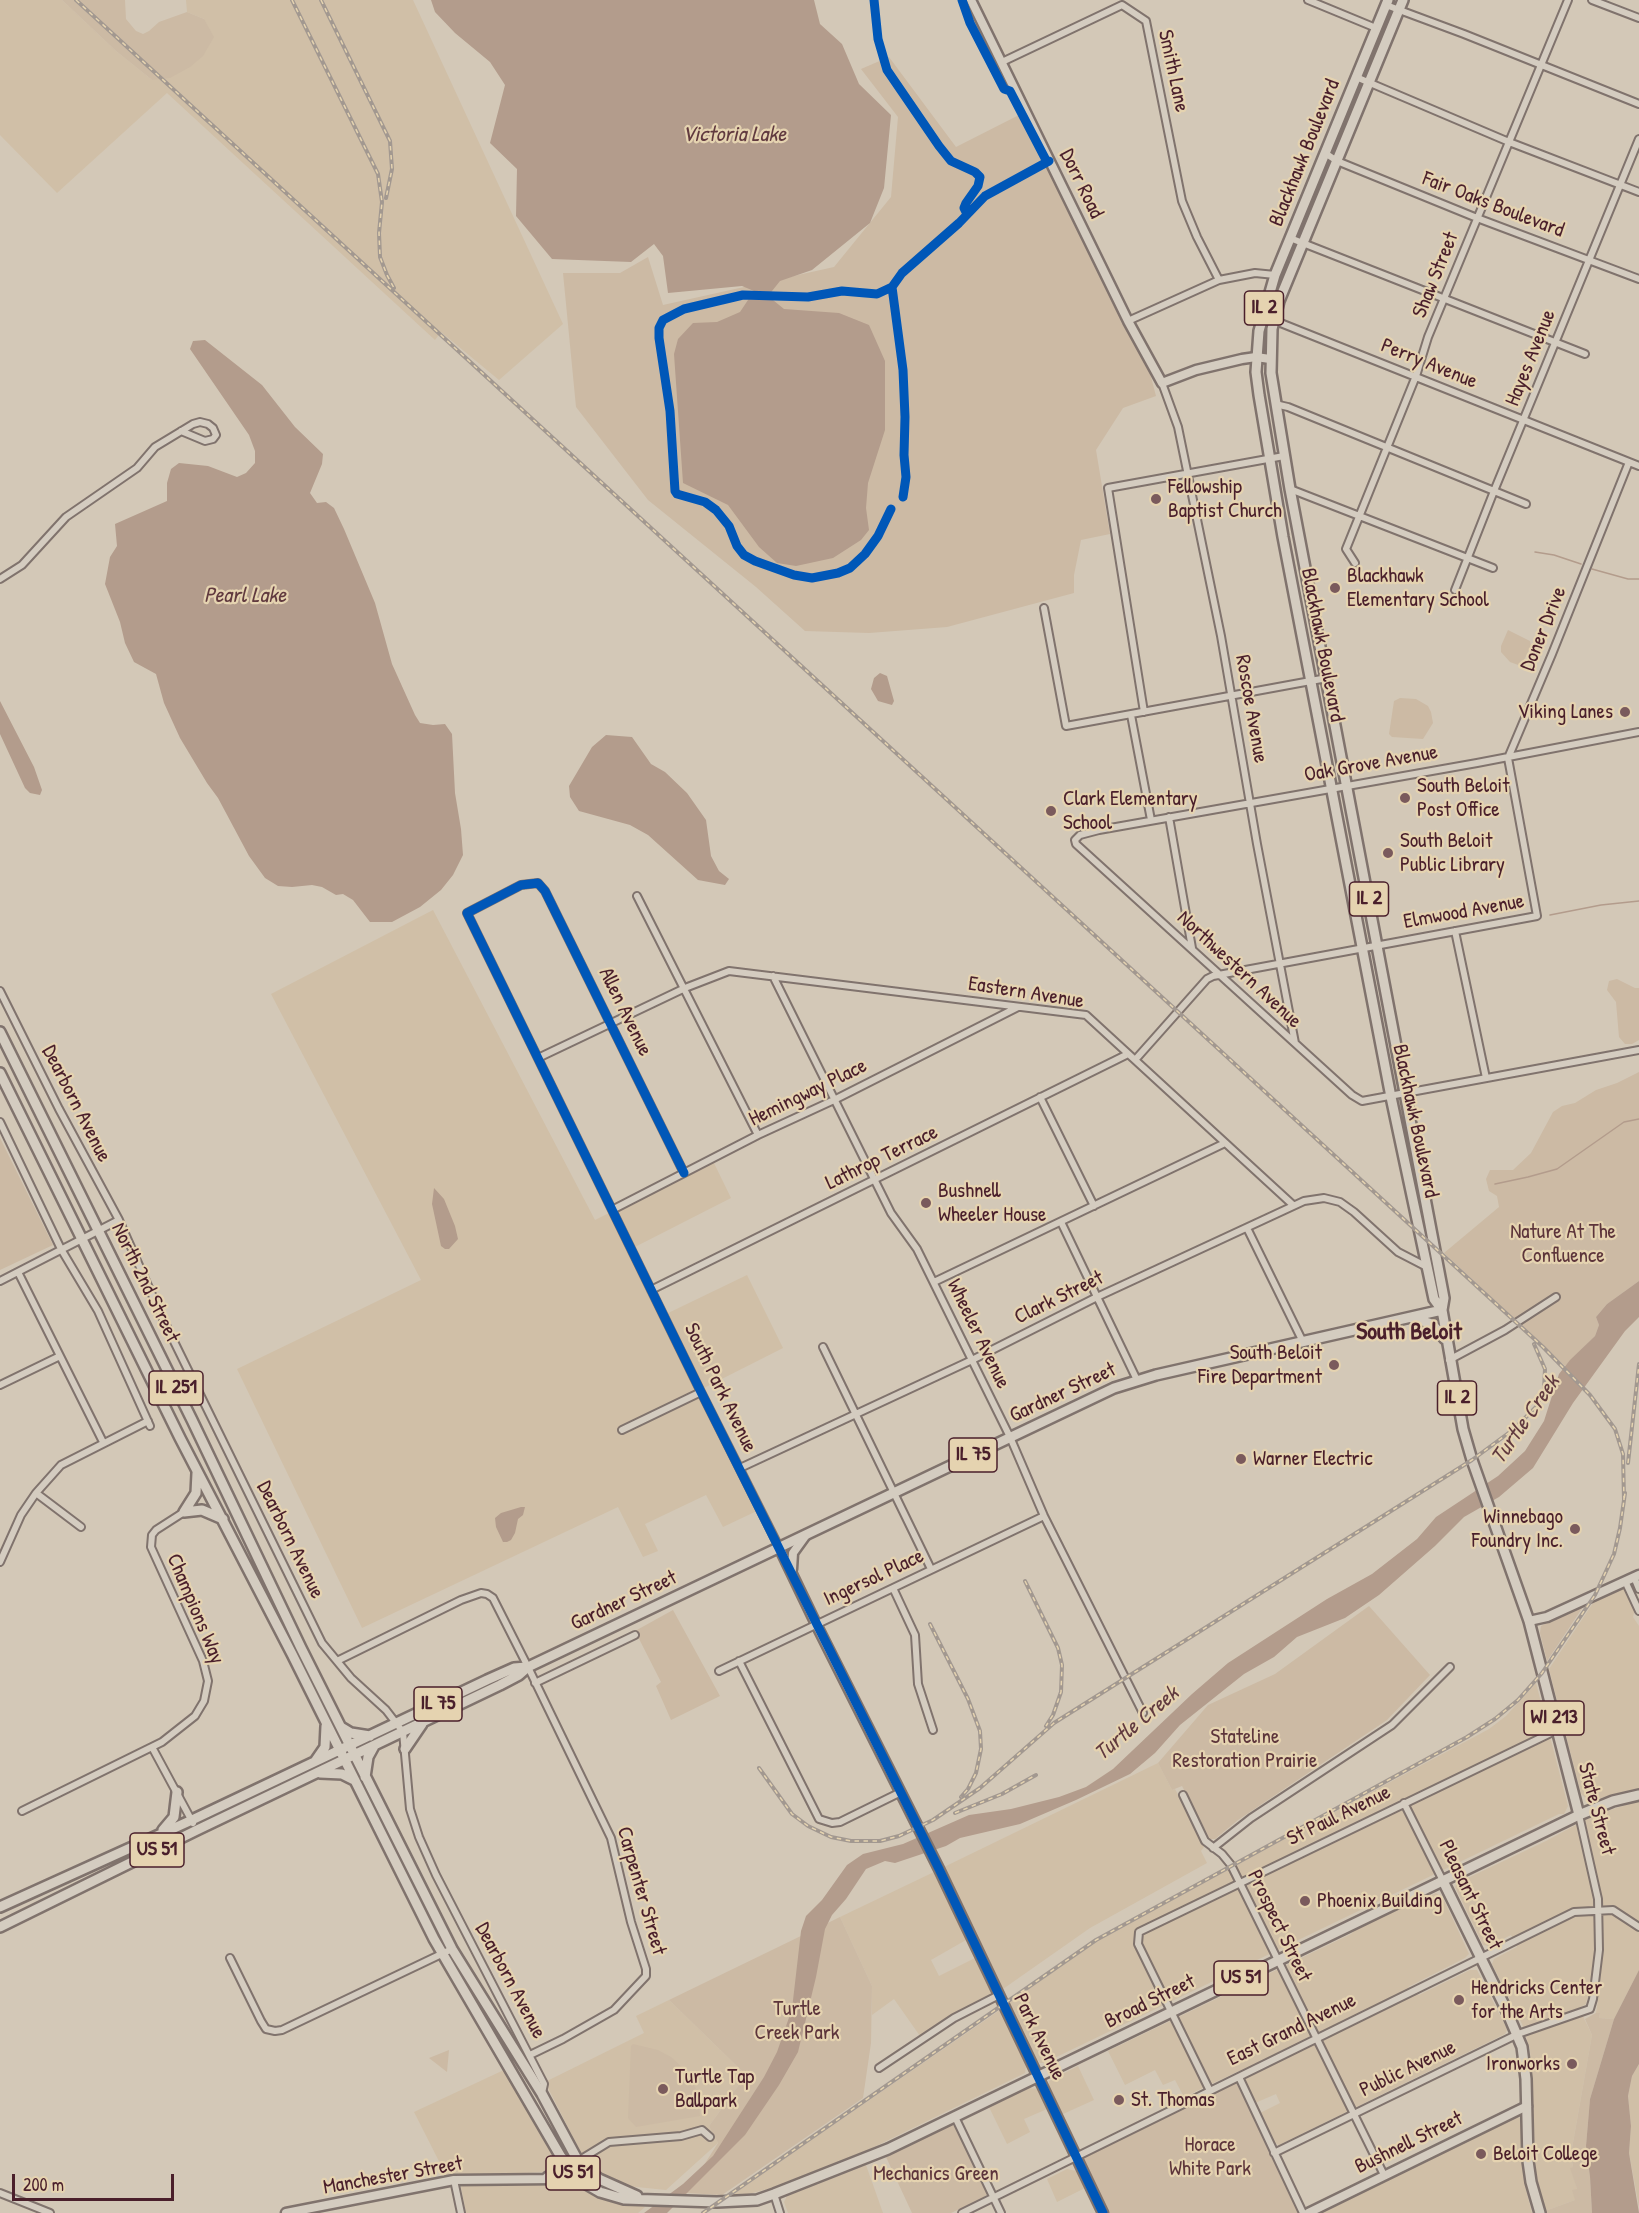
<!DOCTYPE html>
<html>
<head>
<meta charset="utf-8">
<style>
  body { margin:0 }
  #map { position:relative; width:1639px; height:2213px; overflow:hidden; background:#d3c8b7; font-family:"Patrick Hand",sans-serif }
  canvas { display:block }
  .scale { position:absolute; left:12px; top:2174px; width:162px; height:27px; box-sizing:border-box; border:3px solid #4a1f2b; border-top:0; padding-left:8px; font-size:18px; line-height:21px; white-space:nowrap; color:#4a1f2b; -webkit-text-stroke:4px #e5d3b0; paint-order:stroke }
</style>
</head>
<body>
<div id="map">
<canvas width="1639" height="2213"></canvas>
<div class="scale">200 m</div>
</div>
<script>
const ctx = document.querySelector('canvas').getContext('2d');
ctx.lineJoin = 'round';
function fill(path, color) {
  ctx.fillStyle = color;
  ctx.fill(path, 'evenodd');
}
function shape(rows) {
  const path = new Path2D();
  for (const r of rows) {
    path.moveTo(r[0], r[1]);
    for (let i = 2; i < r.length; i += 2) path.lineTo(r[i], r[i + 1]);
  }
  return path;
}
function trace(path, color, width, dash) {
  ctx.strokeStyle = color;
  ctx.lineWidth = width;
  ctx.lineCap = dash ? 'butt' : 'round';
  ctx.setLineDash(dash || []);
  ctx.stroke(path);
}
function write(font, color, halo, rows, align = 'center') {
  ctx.font = font + ' "Patrick Hand",sans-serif';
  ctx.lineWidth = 4.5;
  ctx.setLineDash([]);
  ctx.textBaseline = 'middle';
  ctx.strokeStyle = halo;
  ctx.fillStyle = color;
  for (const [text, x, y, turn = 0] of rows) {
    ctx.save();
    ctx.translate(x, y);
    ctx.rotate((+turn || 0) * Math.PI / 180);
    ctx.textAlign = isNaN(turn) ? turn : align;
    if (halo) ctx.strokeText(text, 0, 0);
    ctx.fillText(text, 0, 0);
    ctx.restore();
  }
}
fill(shape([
  [0,0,62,0,116,51,152,80,204,19,187,12,186,0,413,0,563,324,499,380,441,332,435,340,167,93,57,193,0,135],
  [433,910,595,1220,713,1161,731,1198,629,1250,662,1316,747,1275,783,1348,698,1391,759,1510,723,1527,706,1495,645,1524,658,1551,643,1557,618,1507,362,1628,237,1369,421,1280,271,994],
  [1621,1588,1626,1589,1635,1608,1633,1617,1639,1626,1639,1788,1589,1801,1581,1794,1549,1669,1595,1600],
  [1536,1683,1568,1806,1564,1814,1559,1814,1044,2063,1040,2063,1037,2060,1009,2003,1097,1940,1126,1924,1489,1729,1506,1716],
  [1158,1763,1172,1790,1175,1789,1203,1842,1204,1847,1201,1851,1207,1863,1090,1928,1003,1989,944,1867],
  [1639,1801,1639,1970,1614,2019,1599,2018,1600,2013,1596,2013,1598,2000,1587,1999,1586,2004,1579,2008,1592,2035,1571,2154,1573,2167,1571,2168,1577,2189,1575,2200,1545,2211,1536,2174,1530,2049,1522,2024,1492,1964,1494,1959,1517,1947,1511,1935,1489,1946,1483,1945,1455,1887,1457,1883,1546,1841,1594,1815],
  [934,1872,966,1940,931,1960,939,1976,975,1958,991,1993,989,1997,954,2014,920,2036,894,1999,872,2015,872,1986,840,1917],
  [1436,1893,1443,1898,1469,1954,1465,1958,1408,1987,1419,1995,1470,1970,1477,1970,1506,2027,1507,2030,1505,2034,1279,2145,1273,2142,1260,2113,1280,2103,1276,2094,1255,2103,1239,2071,1184,2097,1175,2080,1163,2085,1155,2070,1125,2085,1108,2051,1351,1934,1355,1930,1379,1918],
  [669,2000,746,2075,709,2126,718,2143,666,2190,627,2186,604,2177,585,2161,545,2082,644,2033,636,2016],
  [1000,2010,1026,2066,1025,2073,868,2150,771,2188,749,2194,730,2196],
  [1639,2064,1639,2207,1629,2153,1631,2126,1628,2096,1632,2076],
  [1078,2066,1094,2100,1063,2114,1049,2086,1049,2081],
  [506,2069,549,2147,554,2158,552,2167,544,2172,447,2177,414,2112],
  [1029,2088,1037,2089,1047,2109,1024,2119,1030,2132,1007,2144,989,2107],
  [1517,2117,1520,2118,1522,2124,1525,2186,1532,2213,1317,2213],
  [866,2165,883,2213,788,2213,784,2202,787,2196],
  [1067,2169,1076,2171,1085,2188,1057,2202,1047,2179],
  [573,2178,645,2207,638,2213,466,2213,461,2187,465,2183,554,2183]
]), '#d0bfa7');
fill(shape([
  [62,0,125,0,126,19,136,31,143,34,149,31,159,22,187,12,204,19,214,37,203,56,190,67,170,78,152,80,116,51],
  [889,57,956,147,1021,114,1147,362,1156,396,1123,408,1096,450,1110,534,1081,540,1074,575,1074,593,947,627,869,633,805,631,756,587,648,500,576,407,563,273,620,273,648,257,663,305,834,267,891,197,898,117,861,69],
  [1508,630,1530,641,1531,646,1521,666,1510,662,1501,652,1501,646],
  [1400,698,1416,699,1428,706,1431,712,1433,723,1423,739,1392,737,1389,734,1394,701],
  [1617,979,1635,988,1639,988,1639,1040,1632,1044,1625,1044,1619,1037,1616,1002,1607,990,1609,981],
  [1639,1072,1639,1281,1607,1304,1596,1317,1599,1325,1595,1336,1565,1366,1444,1253,1499,1207,1497,1196,1489,1191,1486,1179,1490,1170,1513,1170,1531,1153,1553,1112,1562,1106,1575,1103,1596,1090,1617,1083],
  [0,1138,53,1245,0,1270],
  [1585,1604,1547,1661,1540,1633,1541,1626],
  [1369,1606,1430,1675,1387,1720,1238,1820,1215,1839,1210,1839,1182,1786,1172,1790,1158,1763,1208,1705,1275,1674],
  [673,1610,720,1696,671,1720,656,1686,661,1682,635,1631],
  [840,1917,872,1986,871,2043,863,2098,722,2195,686,2193,718,2143,709,2126,746,2075,669,2000],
  [1596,2013,1600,2013,1599,2018,1614,2019,1590,2099,1586,2146,1590,2177,1592,2213,1546,2213,1545,2211,1575,2200,1572,2190,1577,2189,1570,2168,1573,2167,1571,2154,1592,2035,1585,2019],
  [633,2044,658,2050,671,2057,687,2072,698,2093,700,2116,636,2127,628,2118,631,2046],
  [449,2050,447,2072,429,2058],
  [1236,2082,1298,2213,1108,2213,1082,2159],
  [952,2125,957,2128,987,2194,983,2198,951,2213,912,2213,886,2157]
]), '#ccbaa4');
fill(shape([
  [431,0,814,0,820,24,842,44,859,84,891,115,884,188,870,223,812,270,780,281,768,296,784,309,839,313,869,325,885,361,885,430,868,483,866,508,869,530,861,540,833,558,796,566,777,563,759,547,728,505,683,483,674,354,678,339,693,323,717,322,740,312,754,291,742,286,668,293,663,256,654,244,631,262,552,259,516,216,517,169,490,143,505,85,490,62,455,33,435,12],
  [205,340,262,385,295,427,323,454,322,464,310,493,317,503,326,502,334,508,344,529,375,603,392,664,415,715,420,723,433,725,445,724,452,734,455,793,461,829,463,855,453,875,441,890,420,907,392,922,370,922,353,900,343,894,336,895,322,887,312,885,292,887,278,886,265,878,249,856,218,798,207,783,180,738,164,703,156,674,134,662,125,643,120,622,105,584,110,557,117,546,115,524,167,501,167,483,171,469,179,463,208,466,237,477,246,473,255,463,255,451,249,435,190,349,193,341],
  [880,673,887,676,894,701,892,705,878,701,871,689,874,678],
  [0,701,34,767,42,790,40,795,30,793,25,788,0,734],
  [606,735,632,737,651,764,665,772,687,793,706,820,711,856,719,871,729,879,725,885,698,880,648,835,630,825,579,811,570,797,569,786,592,747],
  [434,1188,444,1199,455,1226,458,1239,449,1249,445,1249,441,1246,432,1204],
  [1639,1281,1639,1317,1625,1331,1573,1403,1533,1468,1499,1497,1464,1517,1435,1546,1379,1595,1345,1618,1297,1637,1274,1657,1244,1674,1180,1725,1155,1753,1130,1774,1076,1800,1020,1824,960,1838,946,1846,895,1863,885,1861,866,1869,846,1899,832,1915,825,1929,816,1977,798,2052,779,2085,745,2135,667,2213,644,2213,683,2184,713,2156,764,2077,777,2052,792,2009,801,1931,806,1916,822,1900,847,1865,863,1854,903,1844,969,1815,1011,1809,1059,1797,1086,1787,1113,1769,1192,1694,1228,1663,1327,1599,1372,1574,1417,1539,1436,1517,1498,1476,1525,1451,1544,1421,1559,1374,1570,1360,1595,1336,1599,1325,1596,1317,1607,1304],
  [521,1507,525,1507,523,1515,518,1519,515,1533,511,1540,507,1542,503,1542,496,1527,495,1518,501,1513],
  [1639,1970,1639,2064,1632,2076,1628,2096,1631,2126,1629,2153,1639,2213,1592,2213,1590,2177,1586,2146,1590,2099,1614,2019]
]), '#b39c8c');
trace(shape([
  [1535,552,1554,555,1581,564],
  [1592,569,1628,579,1639,579],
  [1550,915,1601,905,1639,901],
  [1495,1184,1528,1177,1557,1169,1624,1122,1639,1119]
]), '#b39c8c', 1.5);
const street = shape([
  [1308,0,1376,28],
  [1592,0,1639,18],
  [1386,5,1464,34,1639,104],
  [1002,62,1122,5,1146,21,1182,201,1197,237,1219,280],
  [1356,77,1509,142,1639,192],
  [1325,153,1337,161,1477,218,1639,279],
  [1290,238,1585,354],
  [1273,320,1639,466],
  [1128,321,1219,280,1255,273,1275,275],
  [1162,383,1178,427,1221,636,1257,844,1295,1043],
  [1275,404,1288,407,1526,504],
  [1290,489,1493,568],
  [1355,563,1346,549,1416,376,1428,337,1568,0],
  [0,579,22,565,66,517,137,468,155,447,193,424,200,422,208,424,213,428,216,435,213,439,205,441,181,431],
  [1455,590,1494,491,1639,139],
  [1044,608,1066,726,1327,678],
  [1144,712,1108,488,1284,456],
  [1131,715,1151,820],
  [1639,732,1477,763,1099,830,1080,835,1075,840,1076,844,1352,1095,1362,1101,1639,1050],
  [1169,817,1192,948],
  [637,896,758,1135],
  [1455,931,1486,1078],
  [773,976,891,1213,917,1249,1010,1437,1044,1516,1143,1713],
  [0,991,59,1109,119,1220,161,1315,322,1643,351,1678,386,1710,403,1732,410,1809,419,1837,436,1875,544,2084,542,2093],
  [538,1058,685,988,729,971,1086,1015,1293,1205],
  [1135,1060,1207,979,1213,976,1537,916,1508,758,1552,654,1629,462],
  [1040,1097,1094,1206],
  [0,1122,61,1249,98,1311,150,1426],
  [684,1173,545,891,538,883,521,885,467,913,701,1392,779,1547],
  [612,1210,758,1135,834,1100,1018,1007],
  [1061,1222,1137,1380],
  [1247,1228,1303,1342],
  [18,1272,103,1442],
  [0,1281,119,1220],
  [934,1282,1225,1143],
  [651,1290,1128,1054],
  [823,1347,931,1569],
  [1449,1360,1505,1330,1556,1297],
  [0,1385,60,1356],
  [622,1430,701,1392],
  [740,1468,972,1360,1097,1297,1304,1201,1324,1198,1340,1202,1354,1212,1398,1252,1427,1267],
  [36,1493,81,1527],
  [0,1562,21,1515,36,1493,61,1465,148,1421],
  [1634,1577,1639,1589],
  [1625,1581,1639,1611],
  [893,1588,915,1635,918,1684,933,1730],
  [337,1661,461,1600,481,1593,487,1594,493,1598,528,1667,611,1838,631,1922,646,1969,646,1976,614,2010,563,2039,530,2055],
  [739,1661,819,1819,832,1823,840,1822,901,1792],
  [719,1671,1044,1516],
  [535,1683,635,1635],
  [152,1747,193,1823],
  [1183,1795,1205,1841,1222,1854,1231,1865,1384,2175],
  [1404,1803,1443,1881],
  [22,1811,162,1742,195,1716,204,1701,208,1681,203,1661,151,1547,152,1535,156,1530,184,1512],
  [1213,1848,1251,1818,1392,1725,1450,1667],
  [230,1958,261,2021,266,2029,275,2031,282,2030,452,1949],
  [879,2068,954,2018,999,1995],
  [1239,2077,1303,2213],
  [1210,2091,1138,1944,1139,1932,1557,1730],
  [955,2117,1001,2213],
  [1274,2153,1518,2034,1590,2009,1593,1999,1599,1950,1598,1899,1579,1815],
  [578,2161,609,2142,681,2136,702,2130,710,2137],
  [454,2180,461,2213],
  [0,2193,50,2213],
  [774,2194,780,2213],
  [962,2213,1574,1912,1613,1910,1639,1927]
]);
const secondary = shape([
  [971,0,1128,321,1162,383,1196,370,1242,359,1256,357,1270,359],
  [779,1547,816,1624,939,1869,1103,2213],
  [792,1569,793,1553,806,1535],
  [1529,1621,1547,1617,1639,1575],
  [547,2177,572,2163],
  [286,2213,454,2180,555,2179,572,2171,578,2161],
  [1308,2213,1527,2106]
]);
const primary = shape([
  [1388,0,1275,275,1259,331,1256,372,1259,395,1283,537,1391,1097,1434,1299,1442,1310],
  [1403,0,1279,301,1272,329,1271,373,1290,489,1444,1298,1442,1310,1463,1429,1472,1460,1529,1621,1579,1815],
  [0,1032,192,1420,301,1648,452,1949,542,2094,578,2161,599,2179,637,2196],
  [0,1073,180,1438,292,1654,434,1939,561,2157,581,2181,600,2192,624,2199,717,2202,757,2200,774,2194,888,2149,1579,1815,1613,1801,1639,1795],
  [1413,1318,1432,1324,1445,1339],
  [184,1512,196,1493,197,1473],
  [184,1512,202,1510,223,1519],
  [341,1727,351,1733,370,1736],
  [405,1749,422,1724],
  [316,1760,325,1747,326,1726],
  [320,1773,342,1774,354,1780],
  [365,1777,368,1757,374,1746],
  [163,1830,174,1817,177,1792],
  [1443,1881,1505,2007,1522,2047,1526,2079,1528,2161,1531,2182,1540,2213],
  [0,1907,192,1820,487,1680,514,1668,527,1667],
  [0,1927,197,1830,500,1685,519,1675,528,1667,1114,1388,1156,1375,1442,1310]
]);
trace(street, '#80736d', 10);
trace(secondary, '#80736d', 13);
trace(primary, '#80736d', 14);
trace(street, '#d4ccc0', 6);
trace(secondary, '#d4ccc0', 8);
trace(primary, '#d4ccc0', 9);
const rail = shape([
  [76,0,1543,1347,1590,1395,1615,1429,1623,1454,1624,1500],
  [292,0,378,174,382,202,379,233,380,257,387,275,394,288],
  [321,0,390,141,392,169,386,198],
  [1628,1463,1639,1364],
  [1025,1581,1058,1648,1062,1665,1061,1692,1053,1715,1046,1726],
  [930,1624,968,1699,980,1731,981,1749,976,1773,968,1789,961,1797],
  [759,1768,792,1814,808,1826,831,1837,851,1841,880,1841,899,1836,933,1820,980,1788,1054,1723,1472,1460,1514,1429,1536,1407,1544,1390,1545,1369,1534,1344],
  [955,1813,1002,1794,1036,1775],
  [703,2213,1096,1940,1467,1737,1495,1719,1518,1700,1542,1673,1595,1595,1614,1554,1620,1528,1625,1493]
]);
trace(rail, '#a29890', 4);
trace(rail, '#e5d3b0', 1.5, [4.5]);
trace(shape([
  [874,0,878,39,887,70,939,146,951,161,975,172,980,177,978,186,966,203,964,208,967,214],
  [962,0,970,23,1004,89,1010,91,1047,162],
  [892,287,902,273,959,223,985,196,1049,161],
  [891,509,878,536,865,554,850,568,838,573,812,578,794,575,755,561,744,555,737,546,729,526,716,510,705,502,677,494,675,491,670,411,659,338,659,328,663,320,684,309,743,295,808,297,842,291,877,294,892,287,903,370,905,417,904,455,906,477,903,497],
  [684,1173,545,891,538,883,521,885,467,913,701,1392,939,1869,1103,2213]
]), '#0057b8', 9);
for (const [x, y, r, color] of [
  [1156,499,6,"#7a5a5c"],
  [1335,588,6,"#7a5a5c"],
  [1625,712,6,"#7a5a5c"],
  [1405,798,6,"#7a5a5c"],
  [1051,811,6,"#7a5a5c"],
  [1388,853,6,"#7a5a5c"],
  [926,1203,6,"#7a5a5c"],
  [1334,1365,6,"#7a5a5c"],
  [1241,1459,6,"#7a5a5c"],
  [1575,1529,6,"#7a5a5c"],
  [1305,1901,6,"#7a5a5c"],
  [1459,2000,6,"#7a5a5c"],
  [1572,2064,6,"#7a5a5c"],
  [663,2089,6,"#7a5a5c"],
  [1119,2100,6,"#7a5a5c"],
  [1481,2154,6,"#7a5a5c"]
]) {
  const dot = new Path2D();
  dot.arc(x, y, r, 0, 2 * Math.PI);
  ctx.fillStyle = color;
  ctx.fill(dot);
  trace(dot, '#e5d3b0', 2);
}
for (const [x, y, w] of [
  [1264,308,39],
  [1369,899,39],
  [176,1388,54],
  [1457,1398,39],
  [973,1455,48],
  [438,1704,48],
  [1554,1718,60],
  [157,1850,54],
  [1241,1978,54],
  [573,2173,54]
]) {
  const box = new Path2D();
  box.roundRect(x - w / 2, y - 17, w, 34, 4.5);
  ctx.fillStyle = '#e5d3b0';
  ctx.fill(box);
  trace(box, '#4a1f2b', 1.5);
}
write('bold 20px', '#4a1f2b', null, [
  ["IL 2",1264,308],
  ["IL 2",1369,899],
  ["IL 251",176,1388],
  ["IL 2",1457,1398],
  ["IL 75",973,1455],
  ["IL 75",438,1704],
  ["WI 213",1554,1718],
  ["US 51",157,1850],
  ["US 51",1241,1978],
  ["US 51",573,2173]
]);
write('21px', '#4a1f2b', '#e5d3b0', [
  ["Smith Lane",1173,71,78],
  ["Blackhawk Boulevard",1305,153,-68],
  ["Dorr Road",1081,184,64],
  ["Fair Oaks Boulevard",1493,205,21],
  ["Shaw Street",1436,275,-68],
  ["Hayes Avenue",1531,358,-68],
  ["Perry Avenue",1429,364,22],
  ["Doner Drive",1544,629,-68],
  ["Blackhawk Boulevard",1322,645,79],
  ["Roscoe Avenue",1251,709,80],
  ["Oak Grove Avenue",1371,764,-10],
  ["Elmwood Avenue",1464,912,-10],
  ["Northwestern Avenue",1239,970,43],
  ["Eastern Avenue",1026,993,9],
  ["Allen Avenue",625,1012,64],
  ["Hemingway Place",808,1093,-26],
  ["Dearborn Avenue",76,1104,63],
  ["Blackhawk Boulevard",1415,1121,78],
  ["Lathrop Terrace",882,1158,-26],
  ["North 2nd Street",145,1283,64],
  ["Clark Street",1059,1298,-26],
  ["Wheeler Avenue",978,1334,64],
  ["South Park Avenue",720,1388,64],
  ["Gardner Street",1063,1393,-25],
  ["Dearborn Avenue",290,1540,64],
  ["Ingersol Place",874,1578,-25],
  ["Gardner Street",624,1601,-25],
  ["Champions Way",195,1609,67],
  ["State Street",1596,1809,75],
  ["St Paul Avenue",1339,1816,-26],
  ["Carpenter Street",641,1891,74],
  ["Pleasant Street",1470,1895,64],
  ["Prospect Street",1279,1926,64],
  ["Dearborn Avenue",510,1981,62],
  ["Broad Street",1150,2002,-26],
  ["East Grand Avenue",1292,2030,-26],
  ["Park Avenue",1039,2037,64],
  ["Public Avenue",1408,2069,-26],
  ["Bushnell Street",1409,2143,-26],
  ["Manchester Street",393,2176,-10]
]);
write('21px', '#4a1f2b', '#e5d3b0', [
  ["Fellowship",1168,487],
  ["Baptist Church",1168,511],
  ["Blackhawk",1347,576],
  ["Elementary School",1347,600],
  ["Viking Lanes",1613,712,"right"],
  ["South Beloit",1417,786],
  ["Post Office",1417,810],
  ["Clark Elementary",1063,799],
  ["School",1063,823],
  ["South Beloit",1400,841],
  ["Public Library",1400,865],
  ["Bushnell",938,1191],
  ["Wheeler House",938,1215],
  ["South Beloit",1322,1353,"right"],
  ["Fire Department",1322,1377,"right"],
  ["Warner Electric",1253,1459],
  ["Winnebago",1563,1517,"right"],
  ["Foundry Inc.",1563,1541,"right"],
  ["Phoenix Building",1317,1901],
  ["Hendricks Center",1471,1988],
  ["for the Arts",1471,2012],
  ["Ironworks",1560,2064,"right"],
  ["Turtle Tap",675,2077],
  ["Ballpark",675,2101],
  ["St. Thomas",1131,2100],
  ["Beloit College",1493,2154]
], 'left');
write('21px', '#5d353b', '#e5d3b0', [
  ["Nature At The",1563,1232],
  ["Confluence",1563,1256],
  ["Stateline",1245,1737],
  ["Restoration Prairie",1245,1761],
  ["Turtle",797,2009],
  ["Creek Park",797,2033],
  ["Horace",1210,2145],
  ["White Park",1210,2169],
  ["Mechanics Green",936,2174]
]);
write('italic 22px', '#613a3f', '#e5d3b0', [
  ["Victoria Lake",734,135],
  ["Pearl Lake",245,596],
  ["Turtle Creek",1526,1420,-55],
  ["Turtle Creek",1137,1724,-40]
]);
write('bold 24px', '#4a1f2b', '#e5d3b0', [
  ["South Beloit",1409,1333]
]);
</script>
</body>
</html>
